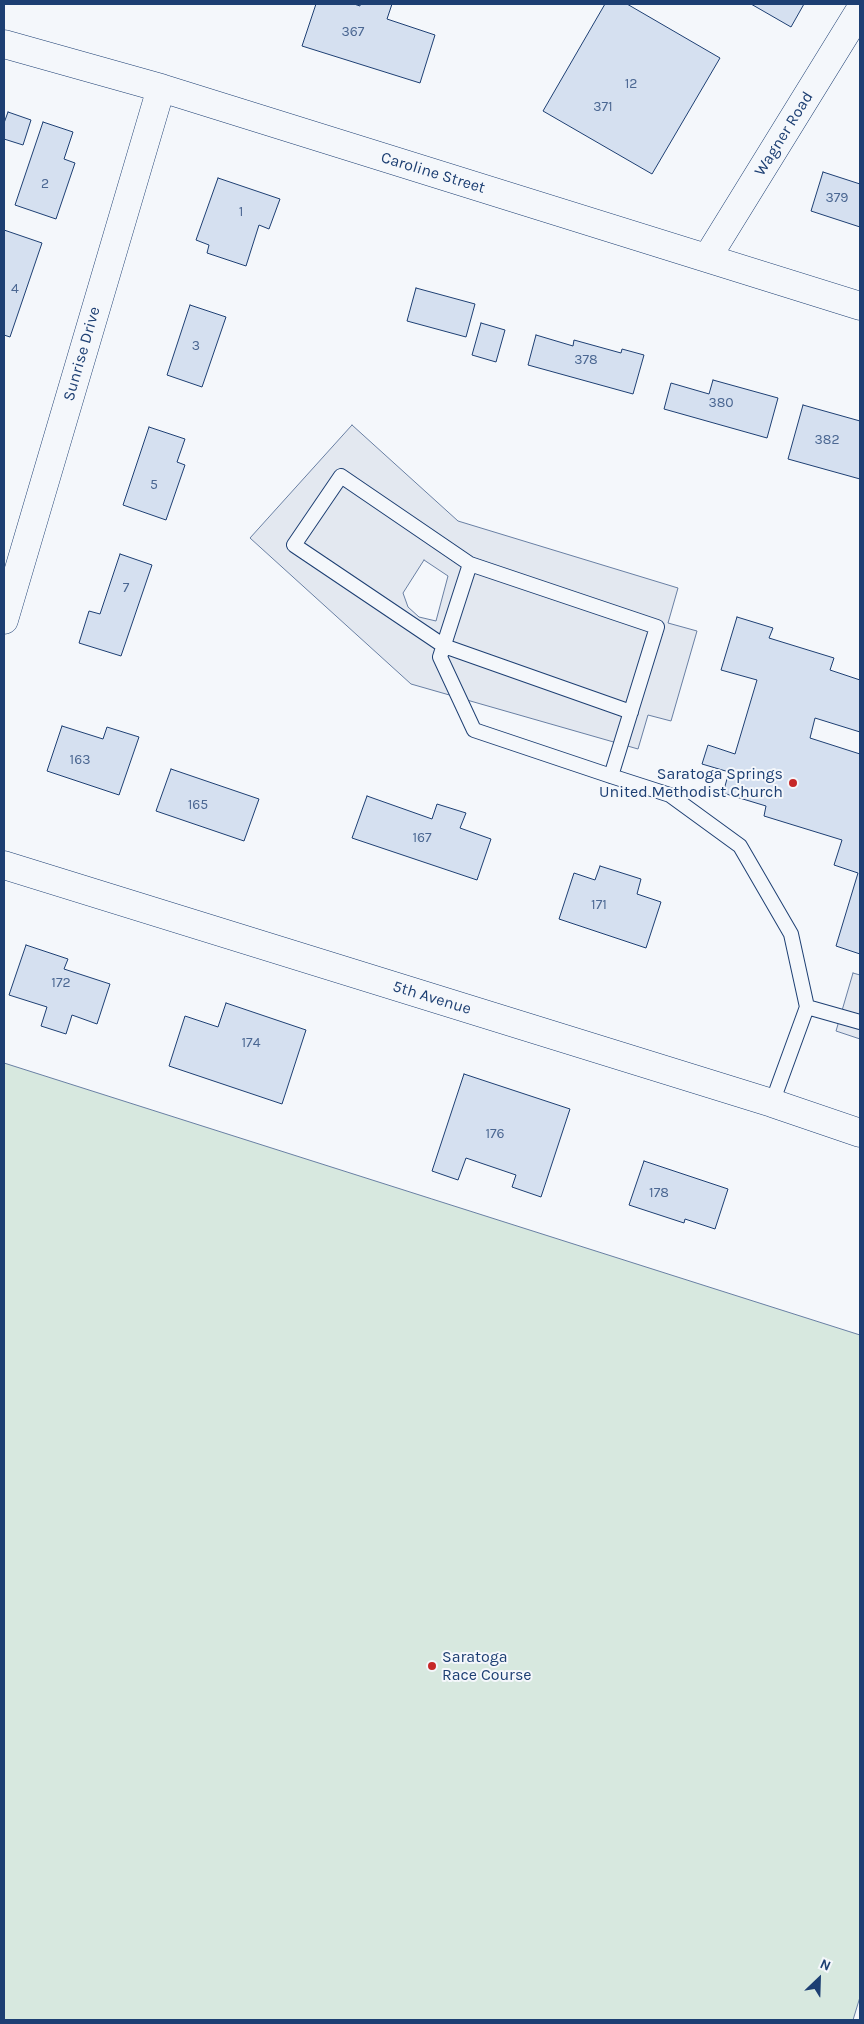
<!DOCTYPE html>
<html>
<head>
<meta charset="utf-8">
<style>
  body { margin:0 }
  #map { position:relative; width:864px; height:2024px; overflow:hidden; background:#f4f7fb; font-family:Karla,sans-serif }
  canvas { display:block }
  .frame { position:absolute; inset:0; border:5px solid #1d3f73; pointer-events:none }
  .north { position:absolute; left:794px; top:1954px; width:50px; height:50px; -webkit-text-stroke:4px #f4f7fb; paint-order:stroke; rotate:24deg; font-size:14px; font-weight:700; line-height:20px; text-align:center; color:#1d3f73 }
  .north::after { content:''; display:block; margin:auto; width:18px; height:22px; background:#1d3f73; clip-path:polygon(50% 0,100% 100%,50% 72%,0 100%) }
</style>
</head>
<body>
<div id="map">
<canvas width="864" height="2024"></canvas>
<div class="frame"></div>
<div class="north">N</div>
</div>
<script>
const ctx = document.querySelector('canvas').getContext('2d');
ctx.lineJoin = 'round';
function fill(path, color) {
  ctx.fillStyle = color;
  ctx.fill(path, 'evenodd');
}
function shape(rows) {
  const path = new Path2D();
  for (const r of rows) {
    path.moveTo(r[0], r[1]);
    for (let i = 2; i < r.length; i += 2) path.lineTo(r[i], r[i + 1]);
  }
  return path;
}
function trace(path, color, width, dash) {
  ctx.strokeStyle = color;
  ctx.lineWidth = width;
  ctx.lineCap = dash ? 'butt' : 'round';
  ctx.setLineDash(dash || []);
  ctx.stroke(path);
}
function write(font, color, halo, rows, align = 'center') {
  ctx.font = font + ' Karla,sans-serif';
  ctx.lineWidth = 4;
  ctx.setLineDash([]);
  ctx.textBaseline = 'middle';
  ctx.strokeStyle = halo;
  ctx.fillStyle = color;
  for (const [text, x, y, turn = 0] of rows) {
    ctx.save();
    ctx.translate(x, y);
    ctx.rotate((+turn || 0) * Math.PI / 180);
    ctx.textAlign = isNaN(turn) ? turn : align;
    if (halo) ctx.strokeText(text, 0, 0);
    ctx.fillText(text, 0, 0);
    ctx.restore();
  }
}
const green = shape([
  [4,1063,860,1335,860,1997,853,2020,4,2020,4,1063]
]);
fill(green, '#d7e8df');
trace(green, '#687fa3', 1);
const parking = shape([
  [352,425,458,521,678,588,668,623,697,631,671,721,648,715,638,749,411,684,250,538,352,425],
  [424,560,448,576,436,621,419,617,408,607,403,593,424,560],
  [853,973,860,975,860,1039,836,1031,853,973]
]);
fill(parking, '#e3e8f0');
trace(parking, '#687fa3', 1);
const building = shape([
  [316,4,354,4,360,6,360,4,392,4,387,19,435,35,420,83,302,46,316,4],
  [605,4,627,4,720,58,652,174,543,111,605,4],
  [751,4,804,4,791,27,751,4],
  [8,112,31,120,23,145,4,139,4,123,8,112],
  [43,122,73,132,64,159,75,163,56,219,15,205,43,122],
  [823,172,860,184,860,227,811,211,823,172],
  [218,178,280,199,269,229,259,225,246,266,207,253,209,245,196,240,218,178],
  [4,230,42,243,10,337,4,335,4,230],
  [416,288,475,304,466,337,407,321,416,288],
  [190,305,226,317,202,387,167,375,190,305],
  [481,323,505,330,496,362,472,355,481,323],
  [536,335,573,346,574,340,621,353,622,349,644,355,633,394,528,365,536,335],
  [713,380,778,398,767,438,664,409,671,383,709,394,713,380],
  [803,405,860,421,860,479,788,459,803,405],
  [149,427,185,439,177,462,185,465,166,520,123,505,149,427],
  [120,554,152,565,121,656,79,643,89,611,100,614,120,554],
  [737,617,773,628,769,638,834,658,830,670,860,680,860,732,815,718,810,738,860,754,860,954,836,946,858,873,834,865,842,840,764,816,766,806,723,793,729,772,702,764,708,745,735,754,757,680,721,670,737,617],
  [62,726,103,739,107,727,139,737,119,795,47,771,62,726],
  [171,769,259,799,244,841,156,811,171,769],
  [367,796,432,819,437,804,466,813,460,828,491,839,477,880,352,838,367,796],
  [600,866,641,879,637,894,661,902,646,948,559,919,574,873,595,880,600,866],
  [26,945,68,959,64,969,110,984,97,1024,72,1015,66,1034,41,1026,47,1007,9,995,26,945],
  [226,1003,306,1030,282,1104,169,1066,185,1016,218,1027,226,1003],
  [464,1074,570,1109,541,1197,512,1187,516,1175,466,1158,458,1180,432,1171,464,1074],
  [644,1161,728,1189,715,1229,685,1219,684,1223,629,1205,644,1161]
]);
fill(building, '#d5e0f0');
trace(building, '#1d3f73', 1);
const lane = shape([
  [470,564,341,476,294,545,444,646,631,712],
  [611,776,657,627,470,564,440,657,474,730,611,776,670,795,740,846,791,934,807,1007,772,1103],
  [807,1007,860,1022]
]);
const street = shape([
  [4,44,161,88,860,306],
  [707,258,860,10],
  [4,620,161,88],
  [4,865,772,1103,860,1133]
]);
trace(lane, '#1d3f73', 16);
trace(street, '#1d3f73', 29);
trace(lane, '#f4f7fb', 14);
trace(street, '#f4f7fb', 28);
for (const [x, y, r, color] of [
  [793,783,5,"#c62828"],
  [432,1666,5,"#c62828"]
]) {
  const dot = new Path2D();
  dot.arc(x, y, r, 0, 2 * Math.PI);
  ctx.fillStyle = color;
  ctx.fill(dot);
  trace(dot, '#f4f7fb', 2);
}
write('14px', '#4b6792', null, [
  ["367",353,32],
  ["12",631,84],
  ["371",603,107],
  ["2",45,184],
  ["379",837,198],
  ["1",241,212],
  ["4",15,289],
  ["3",196,346],
  ["378",586,360],
  ["380",721,403],
  ["382",827,440],
  ["5",154,485],
  ["7",126,588],
  ["163",80,760],
  ["165",198,805],
  ["167",422,838],
  ["171",599,905],
  ["172",61,983],
  ["174",251,1043],
  ["176",495,1134],
  ["178",659,1193]
]);
write('16px', '#1d3f73', '#f4f7fb', [
  ["Wagner Road",784,134,-58],
  ["Caroline Street",433,173,17],
  ["Sunrise Drive",82,354,-74],
  ["5th Avenue",432,998,17]
]);
write('16px', '#1d3f73', '#f4f7fb', [
  ["Saratoga Springs",783,774],
  ["United Methodist Church",783,792],
  ["Saratoga",442,1657,"left"],
  ["Race Course",442,1675,"left"]
], 'right');
</script>
</body>
</html>
